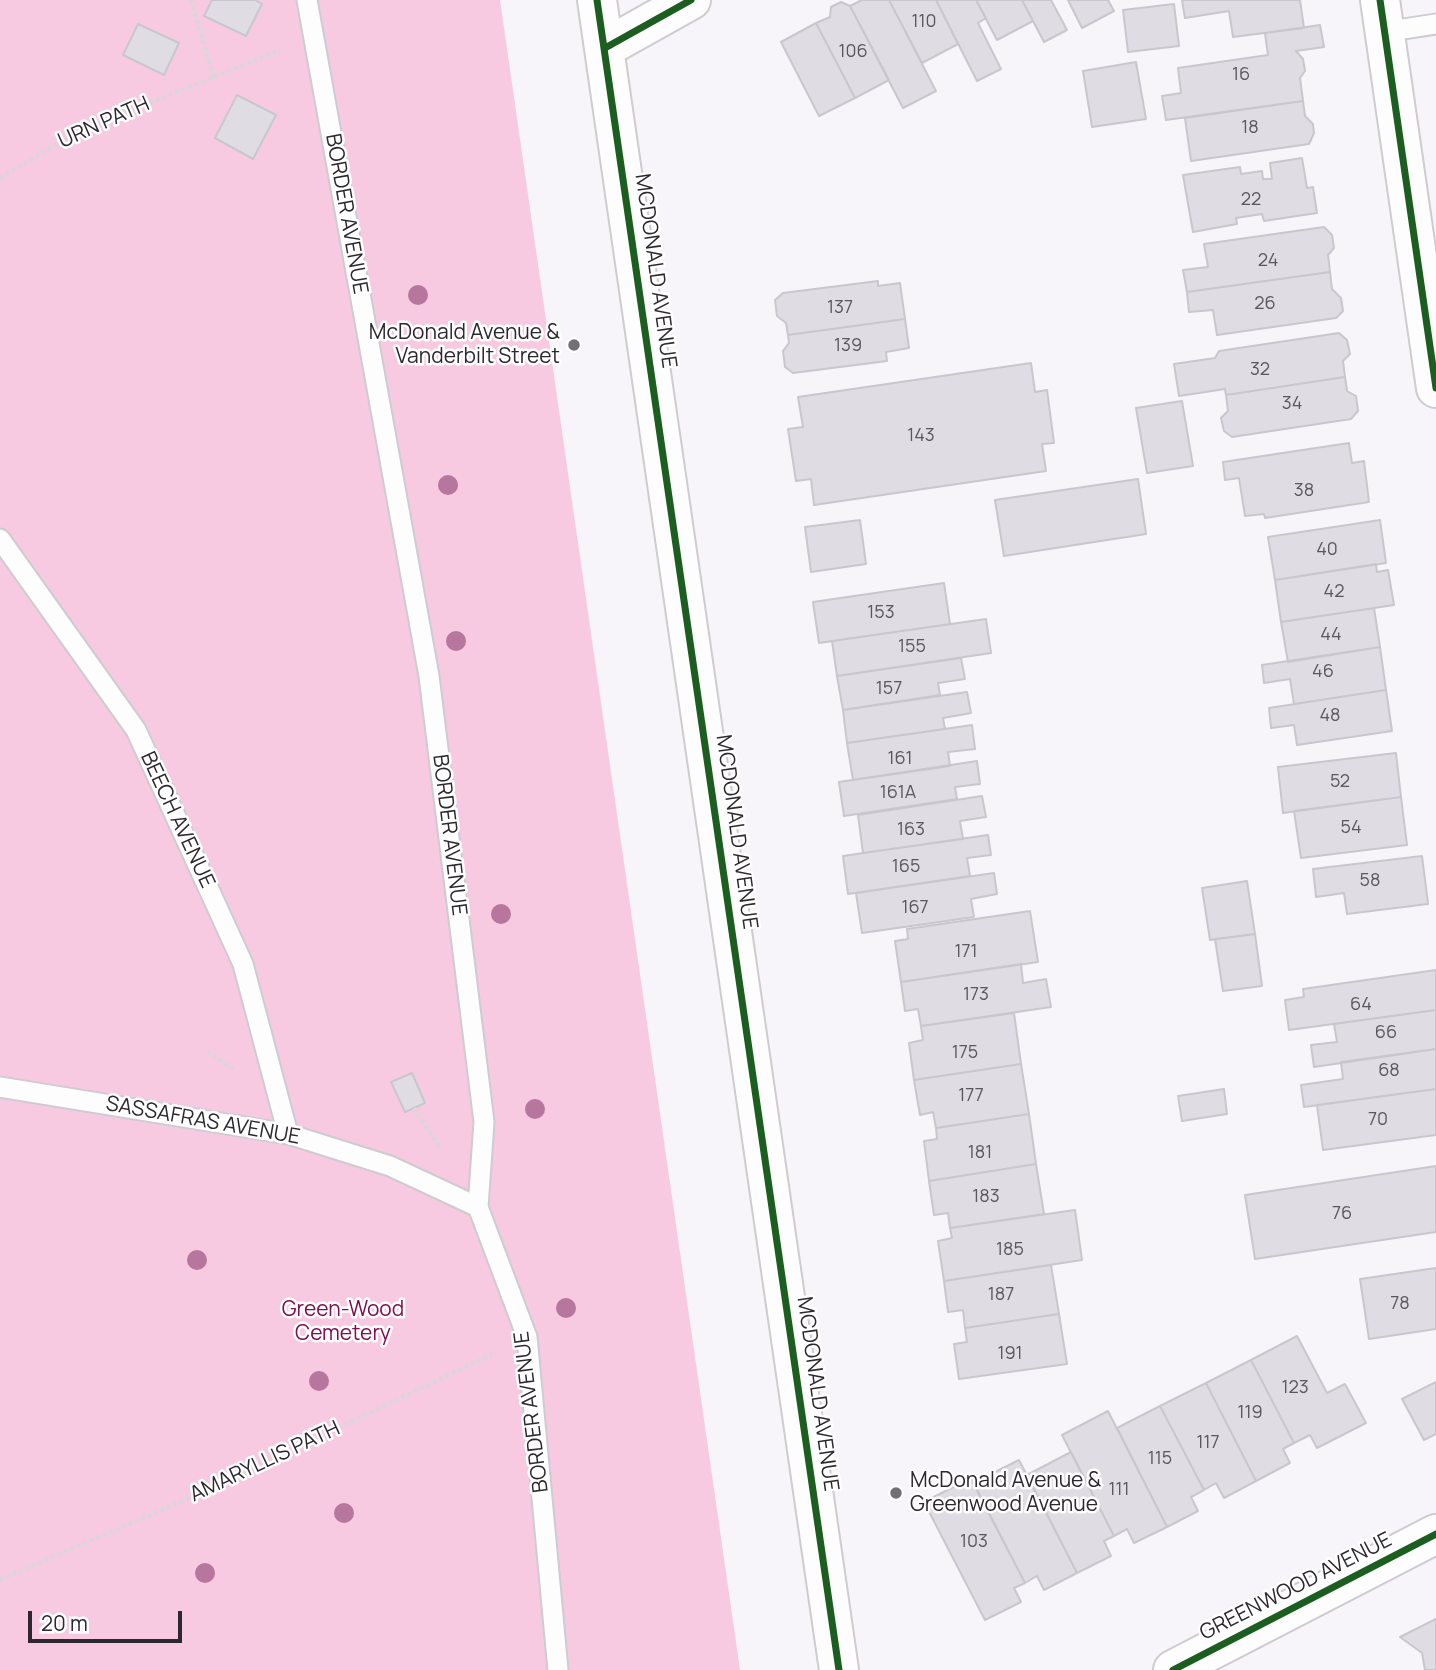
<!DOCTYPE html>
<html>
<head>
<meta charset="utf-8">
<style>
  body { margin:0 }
  #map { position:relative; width:1436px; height:1670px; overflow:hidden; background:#f7f4fa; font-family:Manrope,sans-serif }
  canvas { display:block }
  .scale { position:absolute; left:28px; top:1611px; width:154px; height:32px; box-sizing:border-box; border:4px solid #2c282f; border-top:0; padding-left:9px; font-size:21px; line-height:24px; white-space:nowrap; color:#2c282f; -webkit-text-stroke:5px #fff; paint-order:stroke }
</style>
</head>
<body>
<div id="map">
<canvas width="1436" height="1670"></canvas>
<div class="scale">20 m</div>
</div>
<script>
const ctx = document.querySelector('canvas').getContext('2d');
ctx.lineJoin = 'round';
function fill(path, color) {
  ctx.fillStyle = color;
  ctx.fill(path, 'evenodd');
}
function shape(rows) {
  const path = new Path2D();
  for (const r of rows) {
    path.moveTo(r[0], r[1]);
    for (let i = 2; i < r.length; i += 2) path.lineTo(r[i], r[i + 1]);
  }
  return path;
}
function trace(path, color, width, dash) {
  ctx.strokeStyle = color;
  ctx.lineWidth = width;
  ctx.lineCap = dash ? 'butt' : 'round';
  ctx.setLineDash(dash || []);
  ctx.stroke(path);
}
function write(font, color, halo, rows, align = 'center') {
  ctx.font = font + ' Manrope,sans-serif';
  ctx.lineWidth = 5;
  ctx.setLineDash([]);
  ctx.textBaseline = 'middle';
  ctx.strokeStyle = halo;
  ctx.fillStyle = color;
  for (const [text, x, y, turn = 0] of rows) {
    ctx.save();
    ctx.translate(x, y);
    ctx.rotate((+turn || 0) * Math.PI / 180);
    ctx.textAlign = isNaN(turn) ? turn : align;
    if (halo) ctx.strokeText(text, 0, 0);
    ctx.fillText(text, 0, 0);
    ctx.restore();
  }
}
fill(shape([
  [0,0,500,0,740,1670,0,1670]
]), '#f8cae1');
const building = shape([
  [212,0,255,0,262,4,246,36,204,16,212,0],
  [862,0,889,0,936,91,903,108,850,6,862,0],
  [889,0,936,0,958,44,922,63,889,0],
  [936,0,976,0,986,18,978,23,1001,69,977,81,936,0],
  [976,0,1022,0,1033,21,997,40,976,0],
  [1022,0,1051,0,1067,30,1044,42,1022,0],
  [1068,0,1108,0,1114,11,1082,28,1068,0],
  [1182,0,1300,0,1304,28,1233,37,1229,11,1185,18,1182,0],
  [841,2,850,6,889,80,855,98,816,23,830,17,831,7,841,2],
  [1174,4,1179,46,1128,52,1123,10,1174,4],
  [816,23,855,98,819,116,781,42,816,23],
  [138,24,179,43,164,75,123,55,138,24],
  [1320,25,1324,47,1296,51,1303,59,1305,71,1300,78,1303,101,1166,120,1162,96,1181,93,1178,68,1268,55,1265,33,1320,25],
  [1136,62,1146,119,1092,127,1083,71,1136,62],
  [237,95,276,115,253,159,215,138,237,95],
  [1303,101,1305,116,1313,124,1314,133,1309,144,1191,161,1185,118,1303,101],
  [1302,158,1307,188,1313,187,1317,213,1264,221,1262,214,1236,218,1237,224,1193,232,1183,175,1240,167,1241,174,1262,171,1263,179,1272,179,1270,163,1302,158],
  [1324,227,1332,235,1334,248,1328,255,1330,272,1187,292,1183,270,1208,267,1204,244,1324,227],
  [1330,272,1332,289,1341,298,1343,311,1336,318,1217,335,1213,310,1189,312,1187,292,1330,272],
  [878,281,878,286,900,283,905,319,788,335,786,323,777,316,775,300,783,293,878,281],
  [905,319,909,348,886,352,887,361,793,373,785,367,783,351,789,343,788,335,905,319],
  [1339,333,1347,340,1350,354,1343,361,1345,377,1226,395,1225,389,1179,396,1174,364,1215,358,1219,351,1339,333],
  [1031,363,1035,392,1047,390,1054,443,1042,444,1046,471,814,505,811,479,796,481,788,429,803,427,798,397,1031,363],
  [1345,377,1347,391,1356,396,1358,411,1351,419,1232,437,1224,431,1221,418,1228,411,1226,395,1345,377],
  [1182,401,1193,466,1147,473,1136,408,1182,401],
  [1349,443,1352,463,1364,461,1369,502,1265,518,1264,514,1245,516,1239,478,1225,480,1223,462,1349,443],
  [1138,479,1146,534,1004,556,995,500,1138,479],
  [860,520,866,564,811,572,805,527,860,520],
  [1380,520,1386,563,1275,580,1268,537,1380,520],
  [1376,564,1377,572,1388,570,1394,605,1281,622,1275,580,1376,564],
  [944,583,950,624,819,643,813,602,944,583],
  [1374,608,1380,647,1288,662,1281,622,1374,608],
  [986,619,991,653,837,676,832,641,986,619],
  [1380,647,1386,690,1294,704,1290,679,1264,683,1262,665,1380,647],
  [961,658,965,679,938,683,940,695,843,710,837,676,961,658],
  [1386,690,1392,731,1297,745,1294,725,1271,728,1269,708,1386,690],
  [967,692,971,713,943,718,945,729,847,743,843,710,967,692],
  [972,725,975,749,948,752,950,766,853,780,847,743,972,725],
  [1396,753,1401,797,1283,813,1278,767,1396,753],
  [977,761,980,784,955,787,957,799,844,816,839,782,977,761],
  [982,796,986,817,960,821,963,839,863,853,858,815,982,796],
  [1401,797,1407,845,1301,858,1294,811,1401,797],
  [988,835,991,855,967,858,970,876,848,894,843,856,988,835],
  [1422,856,1428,904,1347,914,1344,893,1316,897,1313,869,1422,856],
  [994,873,997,894,971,899,974,917,862,933,856,893,994,873],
  [1247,881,1255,934,1210,940,1202,888,1247,881],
  [1030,911,1038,962,901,982,895,941,908,939,907,929,1030,911],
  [1255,934,1262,986,1223,991,1215,939,1255,934],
  [1021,964,1023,983,1046,979,1051,1007,921,1026,918,1009,905,1011,901,982,1021,964],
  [1436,970,1436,1010,1289,1030,1285,1000,1304,997,1303,989,1436,970],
  [1436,1010,1436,1049,1314,1067,1311,1045,1337,1042,1334,1024,1436,1010],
  [1014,1013,1021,1064,914,1080,909,1043,923,1040,921,1026,1014,1013],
  [1436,1049,1436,1089,1304,1107,1301,1085,1343,1079,1341,1062,1436,1049],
  [1021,1064,1029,1114,936,1128,933,1112,920,1115,914,1080,1021,1064],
  [412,1073,425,1103,405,1112,391,1082,412,1073],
  [1224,1089,1227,1114,1182,1121,1178,1096,1224,1089],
  [1436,1089,1436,1135,1323,1150,1317,1105,1436,1089],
  [1029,1114,1036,1164,929,1181,924,1141,937,1139,936,1128,1029,1114],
  [1036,1164,1044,1214,950,1228,948,1213,934,1215,929,1181,1036,1164],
  [1436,1166,1436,1232,1255,1259,1245,1195,1436,1166],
  [1075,1210,1082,1260,944,1281,938,1241,952,1238,950,1228,1075,1210],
  [1051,1265,1059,1314,965,1328,963,1310,948,1312,944,1281,1051,1265],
  [1436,1268,1436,1329,1369,1339,1360,1279,1436,1268],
  [1059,1314,1067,1364,959,1379,954,1344,967,1342,965,1328,1059,1314],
  [1297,1336,1327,1393,1345,1384,1366,1423,1317,1448,1310,1435,1294,1443,1251,1360,1297,1336],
  [1251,1360,1294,1443,1283,1449,1290,1463,1256,1481,1206,1383,1251,1360],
  [1436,1382,1436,1434,1424,1440,1402,1399,1436,1382],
  [1206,1383,1256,1481,1224,1498,1216,1483,1204,1490,1160,1406,1206,1383],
  [1160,1406,1204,1490,1191,1497,1198,1511,1167,1527,1117,1428,1160,1406],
  [1108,1411,1167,1527,1134,1543,1127,1529,1114,1536,1062,1435,1108,1411],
  [1071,1452,1114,1536,1104,1541,1111,1556,1077,1573,1027,1475,1071,1452],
  [1019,1460,1077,1573,1044,1590,1037,1576,1025,1583,973,1483,1019,1460],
  [971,1478,1025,1583,1014,1588,1021,1602,985,1620,924,1502,971,1478],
  [1436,1619,1436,1670,1425,1670,1422,1653,1400,1637,1436,1619]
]);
fill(building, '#dfdde3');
trace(building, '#c9c7ce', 2);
const service = shape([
  [307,0,429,676,484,1122,478,1207,527,1337,558,1670],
  [1384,32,1436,24],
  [0,539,136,730,243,964,288,1134],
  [0,1087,288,1134,390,1166,478,1207]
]);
const minor = shape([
  [1380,0,1436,388],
  [605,48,691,0],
  [1173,1670,1436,1534]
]);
const primary = shape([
  [597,0,839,1670]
]);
trace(service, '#cecbd1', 23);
trace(minor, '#cecbd1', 42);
trace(primary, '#cecbd1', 42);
trace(shape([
  [191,0,213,77],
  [0,178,76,132,281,50],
  [208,1051,233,1069],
  [414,1108,440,1148],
  [0,1580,230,1480,492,1354]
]), '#d8d7da', 4.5, [3.5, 3.5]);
trace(service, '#fefdfe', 19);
trace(minor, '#fefdfe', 38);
trace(primary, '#fefdfe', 38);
trace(shape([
  [597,0,839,1670],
  [1380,0,1436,388],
  [605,48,691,0],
  [1173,1670,1436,1534]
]), '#1b5e20', 7);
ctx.fillStyle = '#b6769e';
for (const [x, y] of [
  [418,295],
  [448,485],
  [456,641],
  [501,914],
  [535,1109],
  [197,1260],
  [566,1308],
  [319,1381],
  [344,1513],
  [205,1573]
]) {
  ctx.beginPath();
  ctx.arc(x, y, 10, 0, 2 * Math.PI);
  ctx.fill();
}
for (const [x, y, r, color] of [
  [574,345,7,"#736f76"],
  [896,1493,7,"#736f76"]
]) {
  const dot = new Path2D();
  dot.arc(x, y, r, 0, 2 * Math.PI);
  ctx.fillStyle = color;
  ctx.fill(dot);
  trace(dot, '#fff', 2.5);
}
write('18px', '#5a575e', null, [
  ["110",924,22],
  ["106",853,52],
  ["16",1241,75],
  ["18",1250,128],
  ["22",1251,200],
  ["24",1268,261],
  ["26",1265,304],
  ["137",840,308],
  ["139",848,346],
  ["32",1260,370],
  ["34",1292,404],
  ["143",921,436],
  ["38",1304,491],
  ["40",1327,550],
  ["42",1334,592],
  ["153",881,613],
  ["44",1331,635],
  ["155",912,647],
  ["46",1323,672],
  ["157",889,689],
  ["48",1330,716],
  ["161",900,759],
  ["52",1340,782],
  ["161A",898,793],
  ["54",1351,828],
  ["163",911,830],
  ["165",906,867],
  ["58",1370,881],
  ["167",915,908],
  ["171",966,952],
  ["173",976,995],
  ["64",1361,1005],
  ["66",1386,1033],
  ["175",965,1053],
  ["68",1389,1071],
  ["177",971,1096],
  ["70",1378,1120],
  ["181",980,1153],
  ["183",986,1197],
  ["76",1342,1214],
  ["185",1010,1250],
  ["187",1001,1295],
  ["78",1400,1304],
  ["191",1010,1354],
  ["123",1295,1388],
  ["119",1250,1413],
  ["117",1208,1443],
  ["115",1160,1459],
  ["111",1119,1490],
  ["103",974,1542]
]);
write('21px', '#2c282f', '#fff', [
  ["URN PATH",104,123,-24],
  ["BORDER AVENUE",346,214,80],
  ["MCDONALD AVENUE",655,271,82],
  ["BEECH AVENUE",177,820,65],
  ["MCDONALD AVENUE",736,832,82],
  ["BORDER AVENUE",449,835,83],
  ["SASSAFRAS AVENUE",203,1121,10],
  ["MCDONALD AVENUE",817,1394,82],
  ["BORDER AVENUE",532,1412,-97],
  ["AMARYLLIS PATH",265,1462,-25],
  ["GREENWOOD AVENUE",1296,1587,-27]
]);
write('21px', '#2c282f', '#fff', [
  ["McDonald Avenue &",560,333],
  ["Vanderbilt Street",560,357],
  ["McDonald Avenue &",910,1481,"left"],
  ["Greenwood Avenue",910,1505,"left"]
], 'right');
write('21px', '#800e52', '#fff', [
  ["Green-Wood",343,1310],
  ["Cemetery",343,1334]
]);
</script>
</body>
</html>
